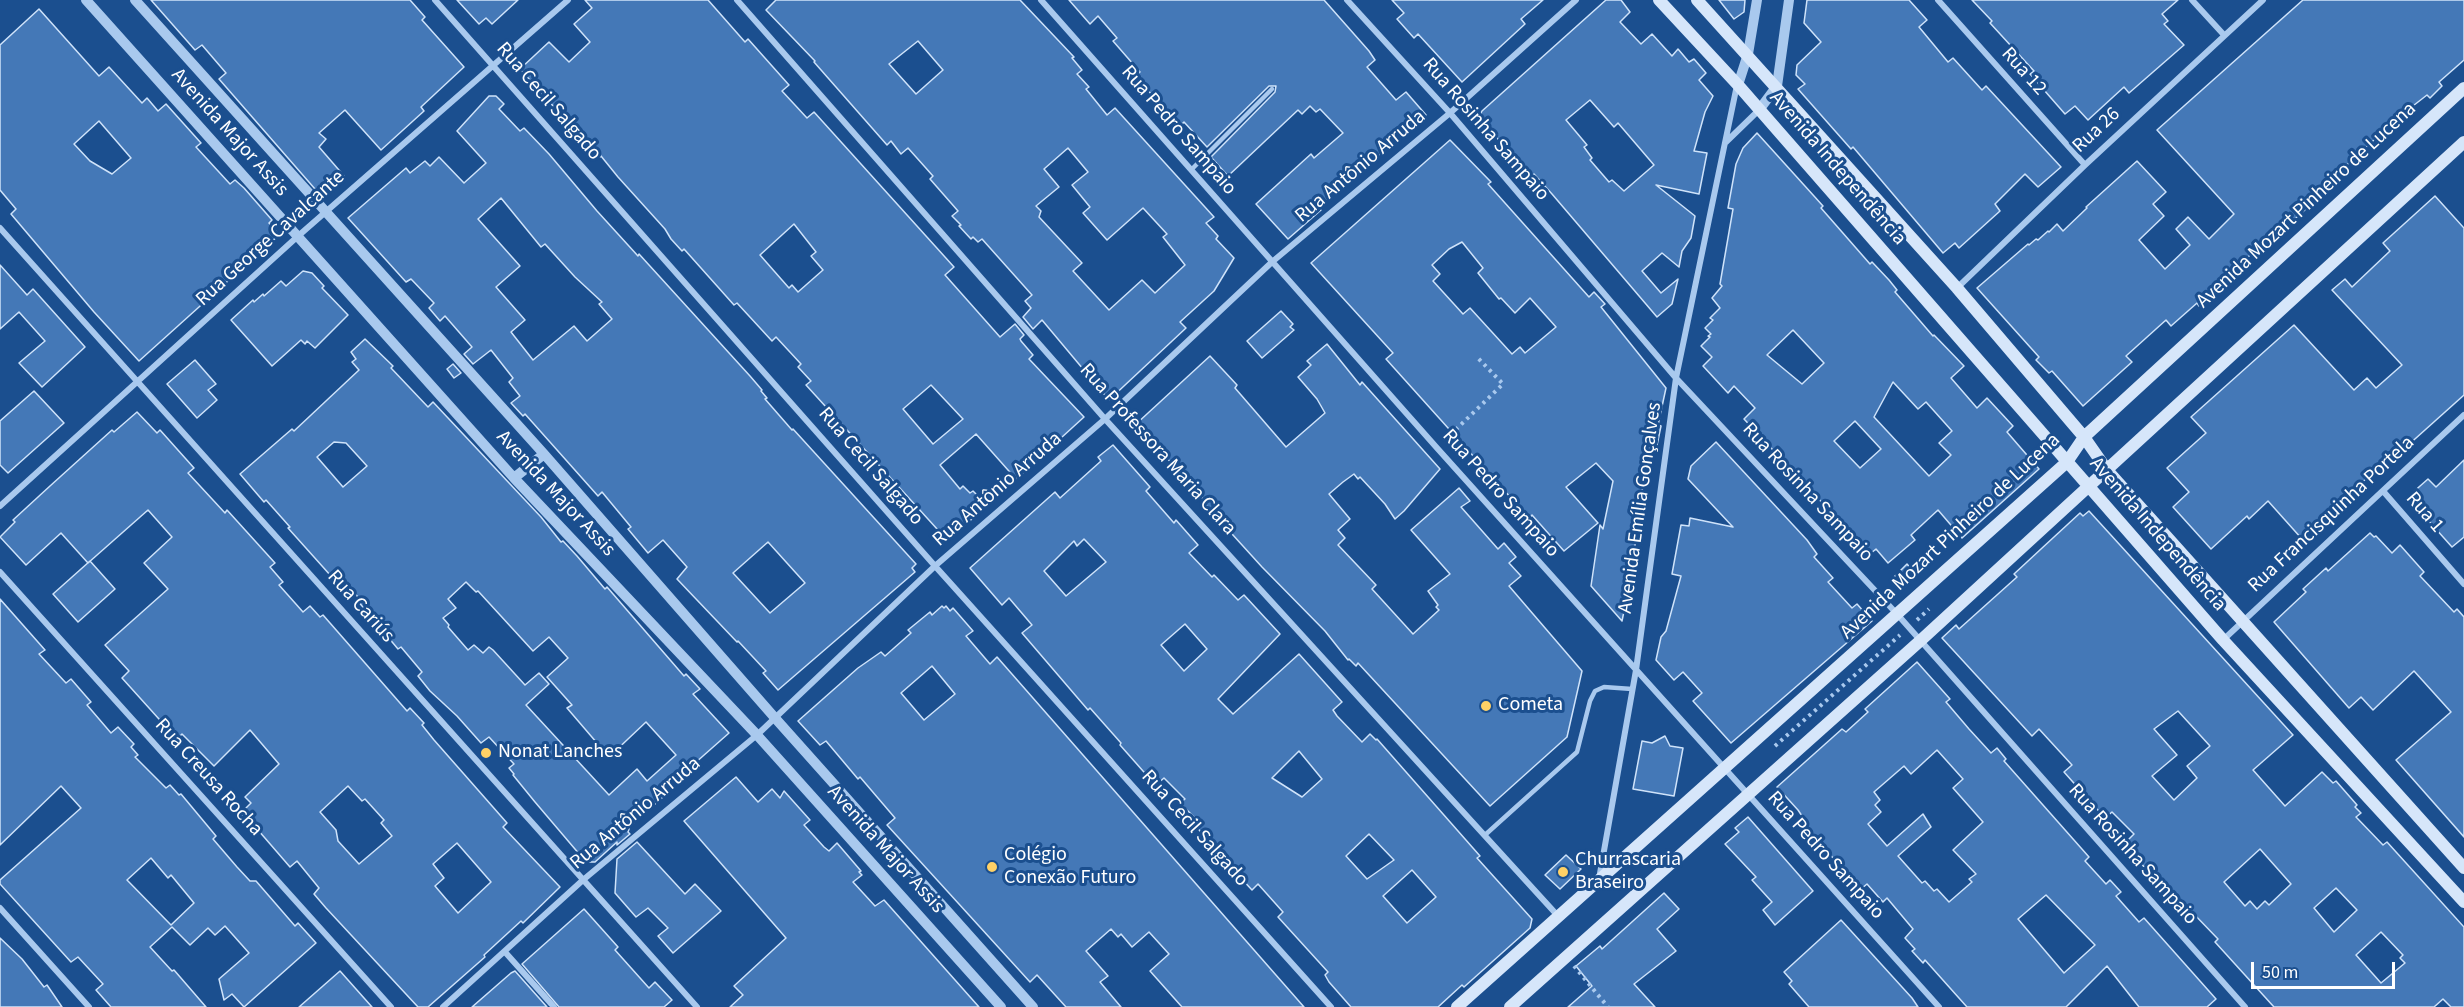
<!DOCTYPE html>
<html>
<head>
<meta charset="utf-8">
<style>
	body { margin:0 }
	#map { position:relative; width:2464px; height:1007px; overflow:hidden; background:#1b4f8f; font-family:"Source Sans 3",sans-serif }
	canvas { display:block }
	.scale { position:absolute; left:2251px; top:962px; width:144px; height:27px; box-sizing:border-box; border:3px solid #fff; border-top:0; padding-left:8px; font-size:18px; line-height:21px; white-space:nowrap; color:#fff; -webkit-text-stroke:4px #1b4f8f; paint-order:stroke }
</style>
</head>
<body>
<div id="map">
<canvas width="2464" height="1007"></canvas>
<div class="scale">50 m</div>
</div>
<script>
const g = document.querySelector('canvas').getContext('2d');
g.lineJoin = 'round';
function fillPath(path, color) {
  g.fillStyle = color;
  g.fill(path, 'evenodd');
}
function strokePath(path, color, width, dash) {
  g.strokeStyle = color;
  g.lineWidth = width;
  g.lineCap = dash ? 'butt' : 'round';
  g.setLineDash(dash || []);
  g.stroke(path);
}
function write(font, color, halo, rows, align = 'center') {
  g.font = font + ' "Source Sans 3",sans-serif';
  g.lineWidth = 6;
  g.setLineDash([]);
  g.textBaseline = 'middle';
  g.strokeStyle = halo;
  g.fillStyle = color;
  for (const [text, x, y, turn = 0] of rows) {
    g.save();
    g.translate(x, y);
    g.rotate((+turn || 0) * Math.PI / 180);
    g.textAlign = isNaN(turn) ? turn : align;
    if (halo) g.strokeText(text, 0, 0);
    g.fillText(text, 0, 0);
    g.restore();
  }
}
const building = new Path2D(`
	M151,0H410L425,17L422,20L464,67L421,107L424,111L381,150L345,110L319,133L326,139L319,147L345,177L322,197L219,79L226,73L202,45L195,50Z
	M457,0H518L492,24L486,18L479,24Z
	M585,0H708L745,42L748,39L789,85L782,91L807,118L814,112L954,267L945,275L1000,337L1015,324L1024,335L1020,339L1021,341L1033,355L1029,359L1084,417L1016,479L976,434L940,465L960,489L963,486L970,493L973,491L987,505L948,541L806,385L811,381L798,367L801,364L776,337L772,341L737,303L734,305L684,249L682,251L671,239L665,229L618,177L601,156L600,157L588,143L585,146L574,134L563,117L520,69L549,42L569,62L590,42L574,24L592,8ZM794,224L816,252L811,256L823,270L798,292L792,285L789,288L760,255ZM931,385L963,419L933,444L903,409Z
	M776,0H1020L1074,57L1072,58L1082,70L1077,74L1089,87L1086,89L1107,115L1115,108L1214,217L1206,223L1218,236L1216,239L1234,258L1214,291L1180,322L1186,328L1109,400L1042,320L1033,329L1023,317L1031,308L1025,301L1032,295L982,239L978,242L973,237L971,239L959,226L961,225L952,216L958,211L930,179L933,176L908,148L901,154L891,141L887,145L814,62L815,61L766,10ZM918,41L943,70L916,94L889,64ZM1068,148L1088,172L1072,185L1090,207L1083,213L1107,240L1143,208L1167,234L1163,237L1185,265L1155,293L1142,280L1109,310L1073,271L1082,263L1039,217L1041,211L1036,206L1059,187L1044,169Z
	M1069,0H1324L1369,51L1375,60L1367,67L1396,100L1406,92L1426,115L1414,125L1410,120L1381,146L1385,150L1368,165L1364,160L1336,182L1325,193L1329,197L1318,206L1321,210L1288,239L1256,204L1311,154L1314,158L1343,133L1320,109L1316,112L1310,106L1302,114L1298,110L1228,176L1211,157L1275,92L1276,86H1269L1207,147L1184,122L1180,126L1135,76L1140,72L1113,41L1117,38L1098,16L1090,24Z
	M1392,0H1543L1521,19L1525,24L1462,82L1418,34L1414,38L1397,19L1404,13Z
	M1606,0H1621L1630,12L1620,22L1641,44L1652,34L1672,56L1678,49L1689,62L1694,59L1706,73L1699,80L1713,96L1705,112L1694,151L1707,153L1699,194L1656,185L1695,216L1691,238L1682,251L1679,267L1662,253L1642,271L1661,293L1678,279L1672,304L1657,317L1552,194L1534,174L1531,176L1481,120L1480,115L1482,111ZM1590,100L1614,127L1618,123L1654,165L1624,191L1612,180L1609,182L1590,160L1592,158L1584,147L1587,145L1566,120Z
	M1719,0H1745L1744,12L1734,19Z
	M1807,0H1909L1927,20L1919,27L1948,62L1953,58L1982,90L1986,86L2061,167L2038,187L2025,174L1995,204L2000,211L1959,248L1955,243L1943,253L1853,147L1851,149L1798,89L1805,84L1796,75L1797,65L1821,42L1804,23Z
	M1972,0H2178L2162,14L2168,21L2164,24L2184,45L2129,93L2124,87L2088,120L2075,106L2065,114L2030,74L2034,71L1990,23L1992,21Z
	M2303,0H2464V60L2439,82L2442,86L2430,98L2427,95L2400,116L2324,186L2327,190L2276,236L2274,233L2222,281L2224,283L2199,306L2197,303L2171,326L2166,320L2126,356L2132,362L2083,406L2052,371L2049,373L2036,360L2039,357L1977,288L2028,244L2029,245L2036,239L2038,240L2048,231L2049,232L2057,224L2063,231L2087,208L2086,207L2137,161L2166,192L2153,204L2164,216L2139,240L2165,269L2190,245L2176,229L2188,217L2209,239L2234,214L2157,130Z
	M39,9L99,76L109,67L142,103L147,98L158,111L166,104L201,143L196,147L230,184L235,180L244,188L272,220L269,223L279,235L139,361L94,312L11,214L16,209L0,190V45ZM99,121L131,158L112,174L90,161L74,144Z
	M489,96H496L504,104L499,109L520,131L524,128L549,154L597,211L638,256L639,254L750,376L762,390L761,391L767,398L765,399L792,430L793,429L916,564L912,568L915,572L778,690L763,673L766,671L738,641L737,642L677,579L687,567L663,540L648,553L628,529L631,527L602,492L598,496L525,414L523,416L511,403L520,396L509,382L513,378L491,350L473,364L464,354L472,347L445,316L440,321L429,308L434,303L411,279L406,282L348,218L406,168L410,173L425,161L430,166L439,157L464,183L486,163L457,131ZM501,198L541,247L545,244L575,277L602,302L599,304L612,319L587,341L574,326L533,360L511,332L525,320L496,287L520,266L478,219ZM768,542L805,583L770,613L733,573Z
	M1757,133L1823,206L1821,208L1870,264L1872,262L1889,280L1897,290L1895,292L1933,336L1934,335L1964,366L1951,378L1977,408L1987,398L2013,426L2007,432L2039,469L1962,538L1938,510L1911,535L1915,540L1888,563L1876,549L1870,554L1744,419L1755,408L1734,386L1728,393L1703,366L1712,357L1701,346L1710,337L1708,336L1711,334L1705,328L1713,320L1710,318L1720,308L1712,298L1722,286L1720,284L1733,209L1728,208L1736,164L1743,148ZM1793,330L1824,363L1802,384L1767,355ZM1893,382L1918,409L1926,402L1952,431L1939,443L1951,455L1929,476L1874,417ZM1855,421L1881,449L1860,468L1834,441Z
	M1450,140L1491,182L1488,184L1589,297L1594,292L1605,304L1601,307L1666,388L1658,425L1661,426L1657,445L1651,443L1647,462L1634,538L1636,539L1633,558H1635L1622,621L1591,586L1600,525L1603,529L1613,481L1596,463L1566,487L1598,523L1564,551L1532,515L1529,518L1386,359L1393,353L1311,263ZM1462,242L1483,268L1478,273L1499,299L1501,298L1515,313L1530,298L1556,327L1525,353L1520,347L1512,354L1470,308L1463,314L1433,281L1440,274L1432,265L1449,249Z
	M2435,196L2464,228V395L2406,447L2403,444L2302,539L2268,501L2249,519L2247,516L2211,549L2173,507L2189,492L2167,468L2206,433L2191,417L2294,325L2354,390L2367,378L2376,388L2402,365L2332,290L2345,279L2352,287L2390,251L2383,243Z
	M0,265L27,295L33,289L85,347L42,387L19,363L45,341L19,312L0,329Z
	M303,271L312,273L324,286L322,288L348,315L315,348L307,341L305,344L301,340L272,366L231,320L253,300L254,302L263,294L264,296L281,281L286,286Z
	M1281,311L1293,324L1290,327L1294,330L1262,358L1247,341Z
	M365,339L393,366L391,368L428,407L433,402L541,517L561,542L563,541L577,556L605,589L607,587L684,676L686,674L700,689L693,694L729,733L660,794L663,797L630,826L628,832L630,834L617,845V842L595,862H586L535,802L513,775L514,774L509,768L514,764L489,737L481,743L457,716L430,691L418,676L422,672L401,647L398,649L357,600L359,598L337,575L331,576L288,528L290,527L266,500L264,502L240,474L292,429L294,431L359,370L352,362L356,359L351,352ZM334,442L346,443L367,466L343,487L317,457ZM466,582L476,592L478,591L533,651L549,637L568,658L547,677L572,705L567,708L609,757L646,722L676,755L647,781L637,769L609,795L526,705L549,684L539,673L525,685L493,650L489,647L483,653L474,645L468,650L448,627L449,625L443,618L456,608L448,599Z
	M1327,344L1360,385L1362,382L1440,469L1404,511L1395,519L1385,504L1360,477L1358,479L1354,474L1343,482L1329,494L1350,519L1338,530L1345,538L1338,545L1376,585L1372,589L1413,634L1439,610L1436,607L1438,605L1428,591L1450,574L1411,530L1459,488L1470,501L1461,507L1498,549L1504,543L1516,557L1509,563L1521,576L1509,586L1582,671L1567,737L1490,806L1358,663L1356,666L1349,659L1348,660L1325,631L1262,567L1203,502L1204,500L1182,474L1135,425L1210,356L1237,385L1235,388L1286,447L1325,413L1317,399L1298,377L1311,365L1307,361Z
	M195,360L216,384L208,390L217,400L197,418L167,384Z
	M453,364L461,373L454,378L447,369Z
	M34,391L64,423L8,473L0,465V421Z
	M137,412L157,433L160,430L194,468L188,473L225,513L227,510L275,563L270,567L283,582L279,585L303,612L310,606L320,617L323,615L407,711L410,708L424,723L422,725L434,740L507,823L503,827L560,887L523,923L521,921L484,955L485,957L428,1007H418L326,908L314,894L319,888L297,861L290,867L258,830L256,832L240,814L251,803L245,797L279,764L250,730L214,766L182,734L177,739L122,678L129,671L105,645L168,589L144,563L172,537L148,510L88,563L61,533L26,565L0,537L15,522L13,520L50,486L112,430L114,432ZM348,786L362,801L365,799L384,820L381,823L392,836L359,864L338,841L336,830L320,812ZM457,843L491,882L458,913L435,886L444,878L433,864Z
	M1716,442L1807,540L1817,554L1814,557L1833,578L1828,582L1852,608L1857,604L1872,621L1731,743L1693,701L1702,693L1683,672L1674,680L1656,660L1661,637L1666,631L1681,576L1672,574L1681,525L1689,526L1690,518L1733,527L1688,479L1691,466Z
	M1113,445L1150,487L1146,491L1174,523L1176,520L1198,545L1189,553L1212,577L1214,575L1238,600L1244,595L1280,634L1218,699L1233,714L1299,654L1342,702L1333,710L1337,716L1362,742L1370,734L1376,740L1377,739L1480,856L1477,858L1532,919L1530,928L1464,987L1462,985L1438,1007H1351L1329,982L1325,975L1328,972L1278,917L1283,912L1258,884L1252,890L1216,851L1196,826L1199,822L1180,803L1185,799L1164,778L1156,785L1143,771L1120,745L1121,743L1090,708L1088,710L1022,633L1032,625L1009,598L1002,605L970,568L1055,492L1060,498L1101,461L1098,457ZM1084,539L1106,562L1066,596L1044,571L1074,541L1077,546ZM1185,624L1207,649L1184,671L1161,645ZM1299,751L1322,779L1302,797L1272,778ZM1369,834L1394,860L1367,879L1346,856ZM1412,870L1436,897L1407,923L1383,896Z
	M2464,460V537L2452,547L2410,500L2411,494L2428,479L2436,487Z
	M2089,511L2293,735L2253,770L2285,806L2322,772L2333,783L2336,781L2357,805L2355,807L2361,813L2356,817L2383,845L2387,842L2464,927V1007H2451L2443,999L2434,1007H2274L2215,942L2218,939L2191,911L2189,913L2178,900L2175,902L2124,844L2134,834L2112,812L2105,818L2064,772L2072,765L2039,729L2032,736L1942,638L1956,625L1959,629L2017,577L2014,574L2041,549L2080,513L2083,516ZM2178,711L2210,746L2187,766L2197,778L2174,800L2152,776L2177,755L2154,729ZM2260,849L2291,884L2269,905L2265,901L2257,909L2250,901L2245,906L2224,882ZM2336,888L2357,910L2334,932L2314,908ZM2381,932L2403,955L2400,958L2405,963L2381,983L2356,955Z
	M2370,533L2374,537L2376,536L2392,553L2400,545L2424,572L2420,576L2454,612L2457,609L2464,617V837L2396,760L2451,712L2414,671L2373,710L2361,697L2349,708L2274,622L2306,592L2303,589L2326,568L2328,571Z
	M90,561L115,589L78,622L53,594Z
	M1907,564L1917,576L1901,590L1892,579Z
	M0,599L45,650L39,654L66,683L71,679L91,702L87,705L111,733L118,727L134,744L131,747L138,755L135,757L166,788L170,785L179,795L181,794L216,836L213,839L237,867L250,881H256L295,926L298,923L316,943L244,1007L232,994L224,1000L219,979L249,953L225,926L215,935L208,928L190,945L172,927L150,947L172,971L174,970L206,1007H111L96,990L103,984L78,957L71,962L0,884V880L81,808L61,786L0,845ZM151,858L168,878L171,875L194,903L171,925L127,880Z
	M942,606L944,608L946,606L950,611L953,608L973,631L966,636L990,664L997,657L1304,1007H1182L1150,971L1169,954L1149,932L1132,947L1121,934L1118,937L1111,929L1086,951L1108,976L1100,982L1121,1007H1066L1037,975L1030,982L887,825L895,818L860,777L858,779L826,741L820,745L798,721L858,668L881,652L885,656L911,633L908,630L930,612L932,615ZM932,666L955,694L924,720L901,693Z
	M1917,662L1950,699L1946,702L1969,729L1991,753L1997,748L2006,759L2004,761L2089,857L2085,861L2106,884L2110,880L2121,892L2116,896L2139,922L2144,918L2216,999L2207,1007H2139L2107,966L2066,1007H1967L1925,960L1923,963L1912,951L1915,949L1905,938L1913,929L1887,898L1883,902L1867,884L1861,889L1798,819L1802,816L1798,810L1777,787L1842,729L1846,732L1868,712L1865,709ZM1937,750L1963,779L1953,788L1983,822L1953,850L1976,874L1969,879L1972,882L1949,902L1937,889L1934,891L1925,881L1922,883L1898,856L1931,827L1923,814L1887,846L1868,824L1881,812L1875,805L1880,800L1874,792L1904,766L1911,774ZM2046,895L2095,945L2064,973L2018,919Z
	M1665,736L1670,746L1683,748L1674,796L1633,789L1642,741L1652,743Z
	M736,777L758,802L772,789L780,798L784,791L810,820L804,825L824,847L829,851L837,843L861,871L859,872L862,875L853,882L875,906L884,900L979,1007H730L743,995L734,986L786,938L684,821Z
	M1748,817L1813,891L1775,925L1763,910L1772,902L1752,880L1756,877L1725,844L1739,832L1735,828Z
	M637,842L685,894L695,884L721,911L673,953L658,936L668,928L648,908L636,917L615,893L617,859Z
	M1566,855L1581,869L1560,889L1545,875Z
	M1664,893L1679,909L1657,929L1676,951L1634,984L1655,1007H1568L1592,986L1576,966L1600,946L1602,949Z
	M584,909L618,947L615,950L649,988L655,982L672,1000L664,1007H559L522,964Z
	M1841,920L1912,998L1918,1007H1809L1789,984L1792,981L1784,972Z
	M0,938L22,959L44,987L47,985L62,1007H0Z
	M340,971L372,1007H299Z
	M515,971L547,1007H472L511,973Z`);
fillPath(building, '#4478b7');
strokePath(building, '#cfe3fa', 1.5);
strokePath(new Path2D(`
	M1445,440L1503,384L1476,356
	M1917,620L1929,609
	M1775,746L1900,635
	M1574,966L1608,1007`), '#a9c9ee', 4, [3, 4.5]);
strokePath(new Path2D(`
	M1191,170L1272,89
	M1485,835L1577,752L1590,701L1595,691L1604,687L1632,689`), '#a9c9ee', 4.5);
strokePath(new Path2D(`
	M435,0L935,566L1331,1007
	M737,0L1105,419L1558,916
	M1041,0L1437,448L1939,1007
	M1347,0L1450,113L1676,378L1897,614L2245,1007
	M1938,0L2085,165
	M2192,0L2224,35
	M1725,143L1759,110
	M0,228L697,1007
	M1957,288L2085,165L2263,0
	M2383,491L2464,584
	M0,506L297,237L568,0
	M0,572L391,1007
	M2223,640L2464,415
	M1599,879L1636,670L1676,378L1737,85
	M0,908L89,1007
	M505,952L554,1007
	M443,1007L583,880L757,735L935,566L1105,419L1272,262L1450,113L1576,0`), '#a9c9ee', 6);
strokePath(new Path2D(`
	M86,0L514,478L757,735L1001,1007
	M135,0L544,454L775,718L1033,1007
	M1738,85L1748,54L1757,0
	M1759,110L1777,86L1789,0
	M514,478L544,454`), '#a9c9ee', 10);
strokePath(new Path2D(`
	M1659,0L1738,85L2223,640L2464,902
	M1697,0L1957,288L2084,437L2107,470L2464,868
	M1457,1007L2067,462L2084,437L2464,88
	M1510,1007L1920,641L2464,142`), '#d6e6fa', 12);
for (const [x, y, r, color] of [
	[1486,706,6,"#ffd166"],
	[486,753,6,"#ffd166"],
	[992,867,6,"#ffd166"],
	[1563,872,6,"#ffd166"]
]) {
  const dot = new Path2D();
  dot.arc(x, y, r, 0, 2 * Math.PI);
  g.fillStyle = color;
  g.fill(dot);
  strokePath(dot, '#1b4f8f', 2);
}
write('20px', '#fff', '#1b4f8f', [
	["Rua 12",2023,72,48],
	["Rua Cecil Salgado",548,102,49],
	["Rua Rosinha Sampaio",1485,130,49],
	["Rua Pedro Sampaio",1178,131,49],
	["Rua 26",2097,131,-43],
	["Avenida Major Assis",229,133,48],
	["Rua Antônio Arruda",1361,167,-40],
	["Avenida Independência",1837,169,49],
	["Avenida Mozart Pinheiro de Lucena",2307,206,-43],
	["Rua George Cavalcante",271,239,-42],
	["Rua Professora Maria Clara",1157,450,48],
	["Rua Cecil Salgado",870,467,49],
	["Rua Antônio Arruda",998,490,-41],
	["Rua Rosinha Sampaio",1807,493,47],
	["Avenida Major Assis",555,494,47],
	["Rua Pedro Sampaio",1500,494,48],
	["Avenida Emília Gonçalves",1641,508,-82],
	["Rua 1",2424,513,49],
	["Rua Francisquinha Portela",2332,515,-43],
	["Avenida Independência",2157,535,49],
	["Avenida Mozart Pinheiro de Lucena",1951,537,-43],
	["Rua Cariús",360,607,48],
	["Rua Creusa Rocha",208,778,48],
	["Rua Antônio Arruda",636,814,-40],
	["Rua Cecil Salgado",1194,829,48],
	["Avenida Major Assis",885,850,48],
	["Rua Rosinha Sampaio",2132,855,48],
	["Rua Pedro Sampaio",1825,856,48]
]);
write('20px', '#fff', '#1b4f8f', [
	["Cometa",1498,706],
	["Nonat Lanches",498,753],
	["Colégio",1004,856],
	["Conexão Futuro",1004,879],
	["Churrascaria",1575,861],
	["Braseiro",1575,884]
], 'left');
</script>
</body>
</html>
